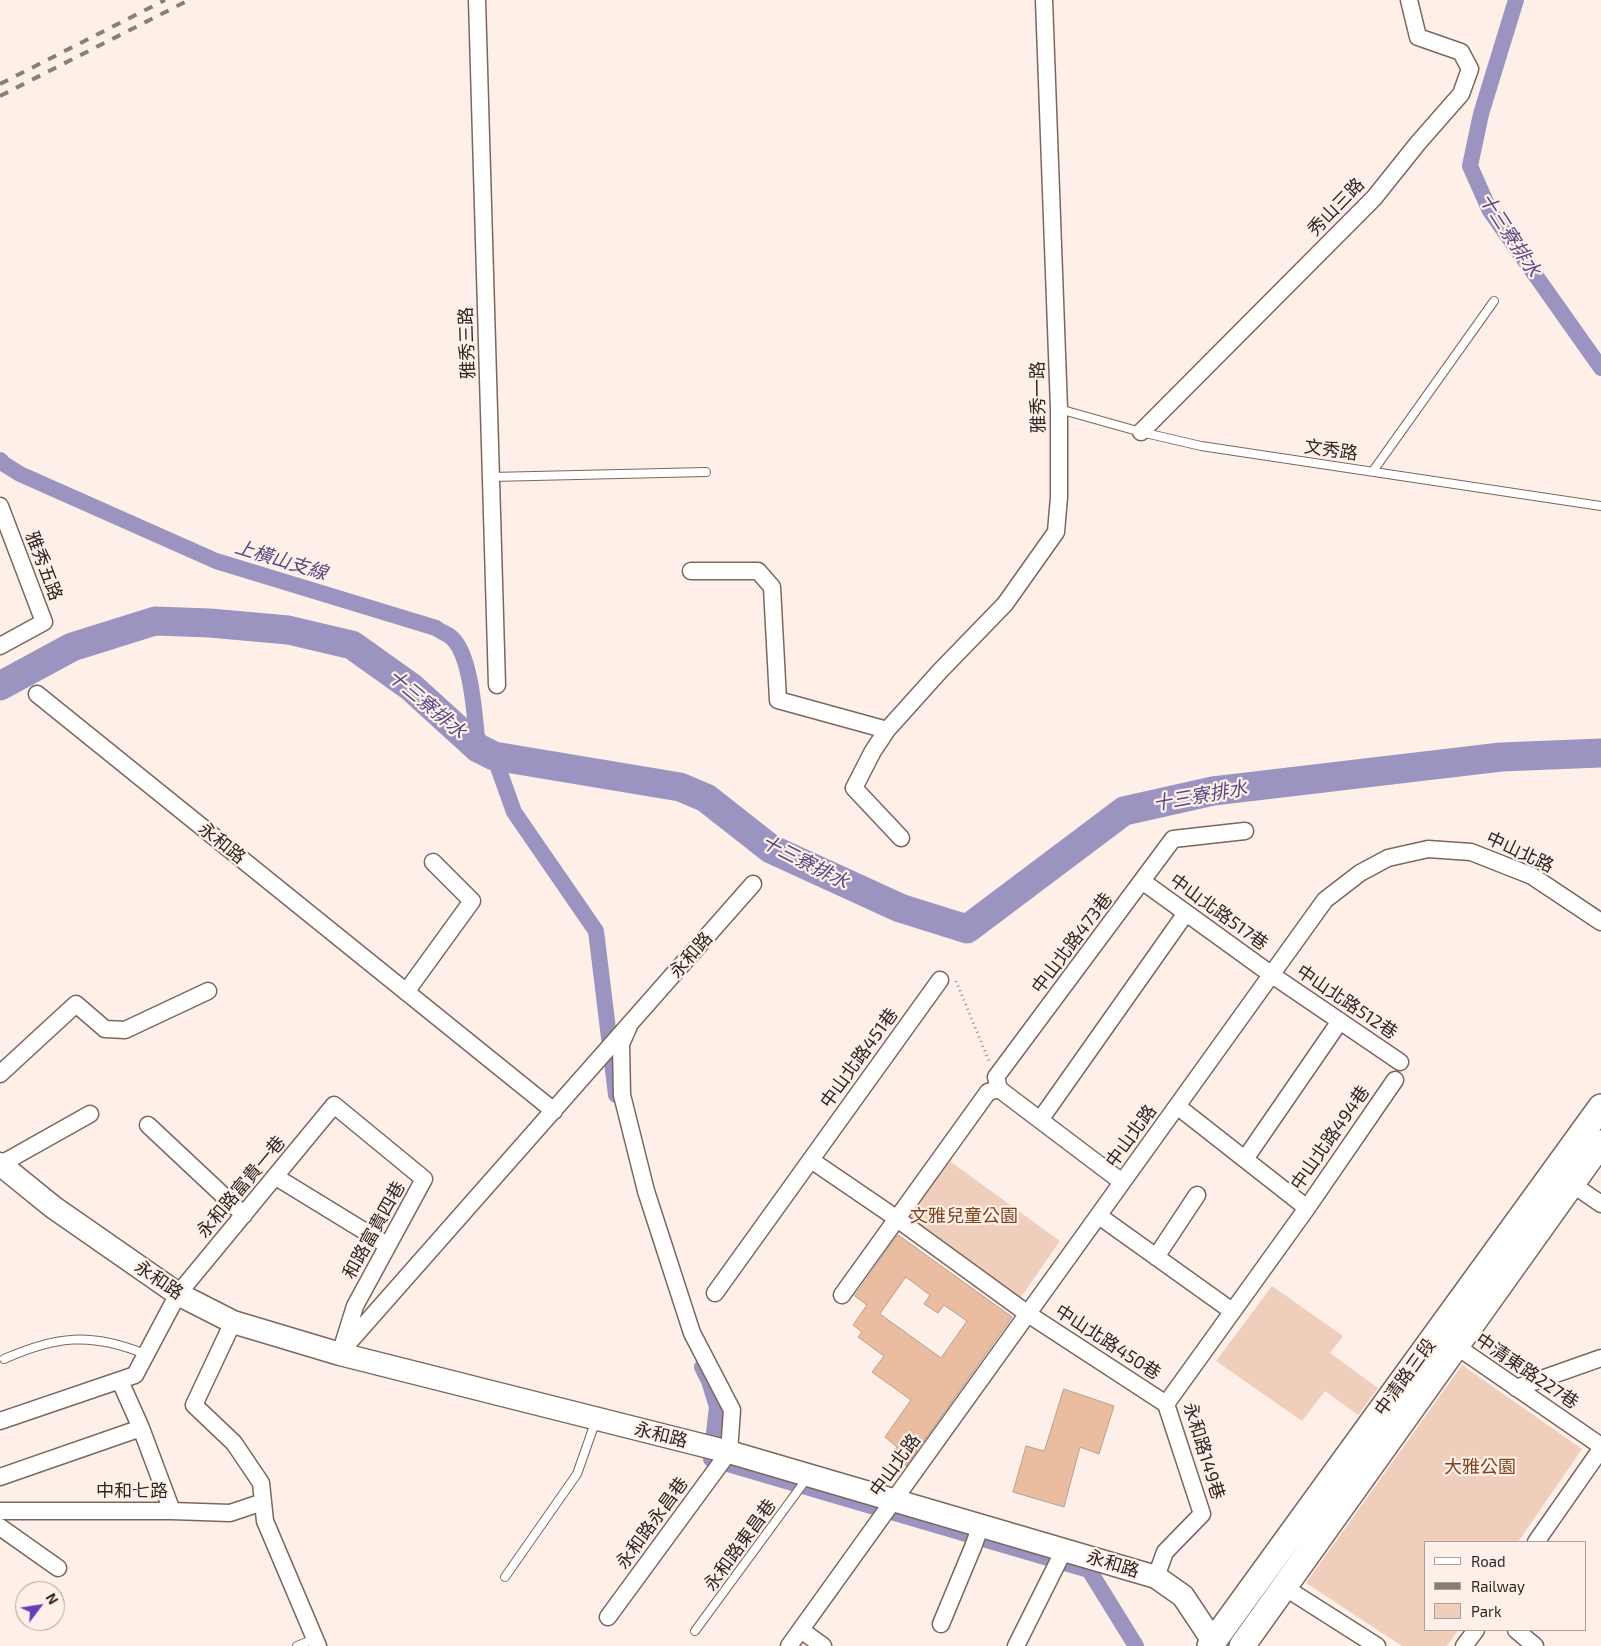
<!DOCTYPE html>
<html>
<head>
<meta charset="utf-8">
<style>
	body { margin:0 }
	#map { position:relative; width:1601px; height:1646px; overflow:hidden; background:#fef0e8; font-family:"Exo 2",sans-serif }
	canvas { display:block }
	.legend { position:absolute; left:1424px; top:1541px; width:162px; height:90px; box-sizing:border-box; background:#fef0e8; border:1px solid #ab9f98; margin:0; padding:6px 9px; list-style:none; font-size:15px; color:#2f2621 }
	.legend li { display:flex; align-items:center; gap:10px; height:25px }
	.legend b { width:25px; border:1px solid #ab9f98 }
	.north { position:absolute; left:15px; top:1581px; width:50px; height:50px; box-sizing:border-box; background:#fef0e8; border:1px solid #ab9f98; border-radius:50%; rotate:59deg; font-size:14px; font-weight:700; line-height:20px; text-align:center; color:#2f2621 }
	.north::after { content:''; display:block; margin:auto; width:18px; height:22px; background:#6440b8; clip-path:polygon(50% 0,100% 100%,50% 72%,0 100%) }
</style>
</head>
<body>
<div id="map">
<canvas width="1601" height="1646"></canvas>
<ul class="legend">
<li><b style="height:6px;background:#fff"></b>Road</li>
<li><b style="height:6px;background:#897e77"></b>Railway</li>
<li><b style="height:14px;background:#efcebb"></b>Park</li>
</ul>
<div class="north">N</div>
</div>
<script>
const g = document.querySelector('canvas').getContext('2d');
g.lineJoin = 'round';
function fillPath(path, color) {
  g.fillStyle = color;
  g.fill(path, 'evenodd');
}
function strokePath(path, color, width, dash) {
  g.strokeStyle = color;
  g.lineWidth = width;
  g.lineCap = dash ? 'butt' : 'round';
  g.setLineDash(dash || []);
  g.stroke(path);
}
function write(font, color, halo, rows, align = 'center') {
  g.font = font + ' "Exo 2","Noto Sans TC",sans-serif';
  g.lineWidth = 4.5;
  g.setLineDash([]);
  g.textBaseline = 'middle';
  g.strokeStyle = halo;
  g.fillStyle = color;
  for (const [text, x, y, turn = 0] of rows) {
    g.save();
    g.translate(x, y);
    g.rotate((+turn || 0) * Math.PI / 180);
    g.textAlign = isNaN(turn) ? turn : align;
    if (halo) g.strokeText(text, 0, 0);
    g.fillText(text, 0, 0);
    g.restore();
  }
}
fillPath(new Path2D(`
	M947,1159L1060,1241L1019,1300L904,1217Z
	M1272,1286L1343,1336L1330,1353L1378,1388L1358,1415L1325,1391L1302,1421L1216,1361Z
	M1462,1365L1582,1449L1518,1542H1425V1630H1458L1447,1646H1402L1306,1583Z`), '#efcebb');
strokePath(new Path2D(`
	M1516,0L1481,114L1470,166L1490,211L1601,368
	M0,460L4,464L20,474L216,561L436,628C441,632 448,634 452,638C472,656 475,721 478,748
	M494,756L514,812L596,931L616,1095
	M702,1367L709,1381L717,1407L711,1459L1089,1570L1136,1646`), '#9b94c1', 16);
strokePath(new Path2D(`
	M0,686L72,647L155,621L210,623L288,630L352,645L411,687L478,748L494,756L680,787L706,798L771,849L900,908L967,929L1124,811L1213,791L1501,757L1601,753`), '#9b94c1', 29);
const building = new Path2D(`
	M898,1235L1012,1317L906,1466L891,1456L897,1447L885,1437L911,1400L872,1372L884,1356L858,1337L862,1332L853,1325L867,1305L855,1296ZM906,1277L930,1295L924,1304L938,1313L944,1305L967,1321L941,1358L880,1314Z
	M1064,1389L1114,1406L1099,1454L1080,1447L1064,1507L1013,1492L1026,1446L1044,1451Z`);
fillPath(building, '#eabca0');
strokePath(building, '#b59f93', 1);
const service = new Path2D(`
	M1059,409L1141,432L1201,446L1601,506
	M1373,471L1494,301
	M491,477L706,472
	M4,1359C56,1336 91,1332 145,1354
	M505,1577L577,1474L596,1420
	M695,1631L808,1477
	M297,1646L314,1639`);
const minor = new Path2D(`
	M477,0L497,685
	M1141,432L1374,198L1418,143L1461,94L1470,69L1461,52L1418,37L1409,0
	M0,506L44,622L0,646
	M691,571H758L772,587L778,700L887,730
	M37,694L554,1111
	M901,838L854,788L873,751L887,730L940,671L1005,604L1056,532L1059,497V409L1044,0
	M1142,881L1272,975L1400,1062
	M406,992L472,901L433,862
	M0,1074L76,1004L105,1029L125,1030L208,991
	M1177,1106L1307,1208
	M1040,1120L1186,913
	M148,1125L244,1215
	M1245,1159L1340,1021
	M811,1160L896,1218L1028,1314L1166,1404
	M1,1164L90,1114
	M276,1177L387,1245
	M1122,1182L999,1089L996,1077L1173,839L1245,831
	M1572,1184L1601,1204
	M1099,1216L1232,1311
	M1156,1257L1197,1195
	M715,1293L940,980
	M842,1295L988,1092L999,1089
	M233,1322L194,1405L234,1443L261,1483L265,1521L318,1646
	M1456,1346L1601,1446
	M344,1348L753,884
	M120,1381L141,1428L172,1511
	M1516,1388L1601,1358
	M1166,1404L1307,1208L1395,1080
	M0,1421L135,1375L178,1294L334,1105L424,1179L355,1306L340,1354
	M0,1477L141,1428
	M0,1511H172L230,1513L263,1502
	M0,1527L58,1568
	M1536,1542L1601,1449
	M1156,1577L1165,1552L1202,1514L1166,1404
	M1284,1587L1377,1646
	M608,1617L729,1452L732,1410L692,1333L646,1191L622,1095L621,1044L629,1026
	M941,1624L973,1547L981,1525
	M801,1630L823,1646
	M1516,1630L1535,1646
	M789,1646L1325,900L1360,873L1388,858L1428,849L1471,852L1532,876L1601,922
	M1016,1646L1064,1550
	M1464,1646L1476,1630`);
const secondary = new Path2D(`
	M0,1164L53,1207L178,1294L233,1322L340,1354L729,1452L1156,1577L1183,1596L1213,1641L1214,1646`);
const primary = new Path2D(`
	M1210,1646L1601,1107
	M1242,1646L1601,1143`);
strokePath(service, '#7c675c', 10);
strokePath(minor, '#7c675c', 19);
strokePath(secondary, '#7c675c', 25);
strokePath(primary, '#7c675c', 28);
strokePath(new Path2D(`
	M956,981L989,1061`), '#8f837d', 3, [1, 4]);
strokePath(service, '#fff', 8);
strokePath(minor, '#fff', 16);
strokePath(secondary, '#fff', 22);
strokePath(primary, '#fff', 25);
strokePath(new Path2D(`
	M0,84L165,0
	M0,96L189,0`), '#897e77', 4, [9, 9]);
write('18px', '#2f2621', '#fef0e8', [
	["秀山三路",1336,207,-46],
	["雅秀三路",467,343,-92],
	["雅秀一路",1038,397,-91],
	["文秀路",1331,450,8],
	["雅秀五路",44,566,69],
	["永和路",222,843,39],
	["中山北路",1520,852,25],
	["中山北路517巷",1219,912,36],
	["中山北路473巷",1072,943,-53],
	["永和路",691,955,-49],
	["中山北路512巷",1347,1002,34],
	["中山北路451巷",859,1058,-54],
	["中山北路",1131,1136,-54],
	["中山北路494巷",1330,1138,-55],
	["永和路富貴一巷",241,1187,-50],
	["和路富貴四巷",374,1230,-61],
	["永和路",159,1280,34],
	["中山北路450巷",1108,1342,33],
	["中清東路227巷",1527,1371,34],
	["中清路三段",1405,1377,-54],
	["永和路",661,1435,14],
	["永和路149巷",1204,1451,73],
	["中山北路",895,1465,-54],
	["中和七路",132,1491],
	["永和路永昌巷",652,1523,-54],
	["永和路東昌巷",740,1545,-54],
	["永和路",1113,1564,17]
]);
write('18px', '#7e441b', '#fef0e8', [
	["文雅兒童公園",964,1216],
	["大雅公園",1480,1467]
]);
write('italic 19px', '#554883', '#fef0e8', [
	["十三寮排水",1510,235,57],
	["上橫山支線",281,560,17],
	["十三寮排水",427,704,40],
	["十三寮排水",1200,796,-10],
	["十三寮排水",805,862,27]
]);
</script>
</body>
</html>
